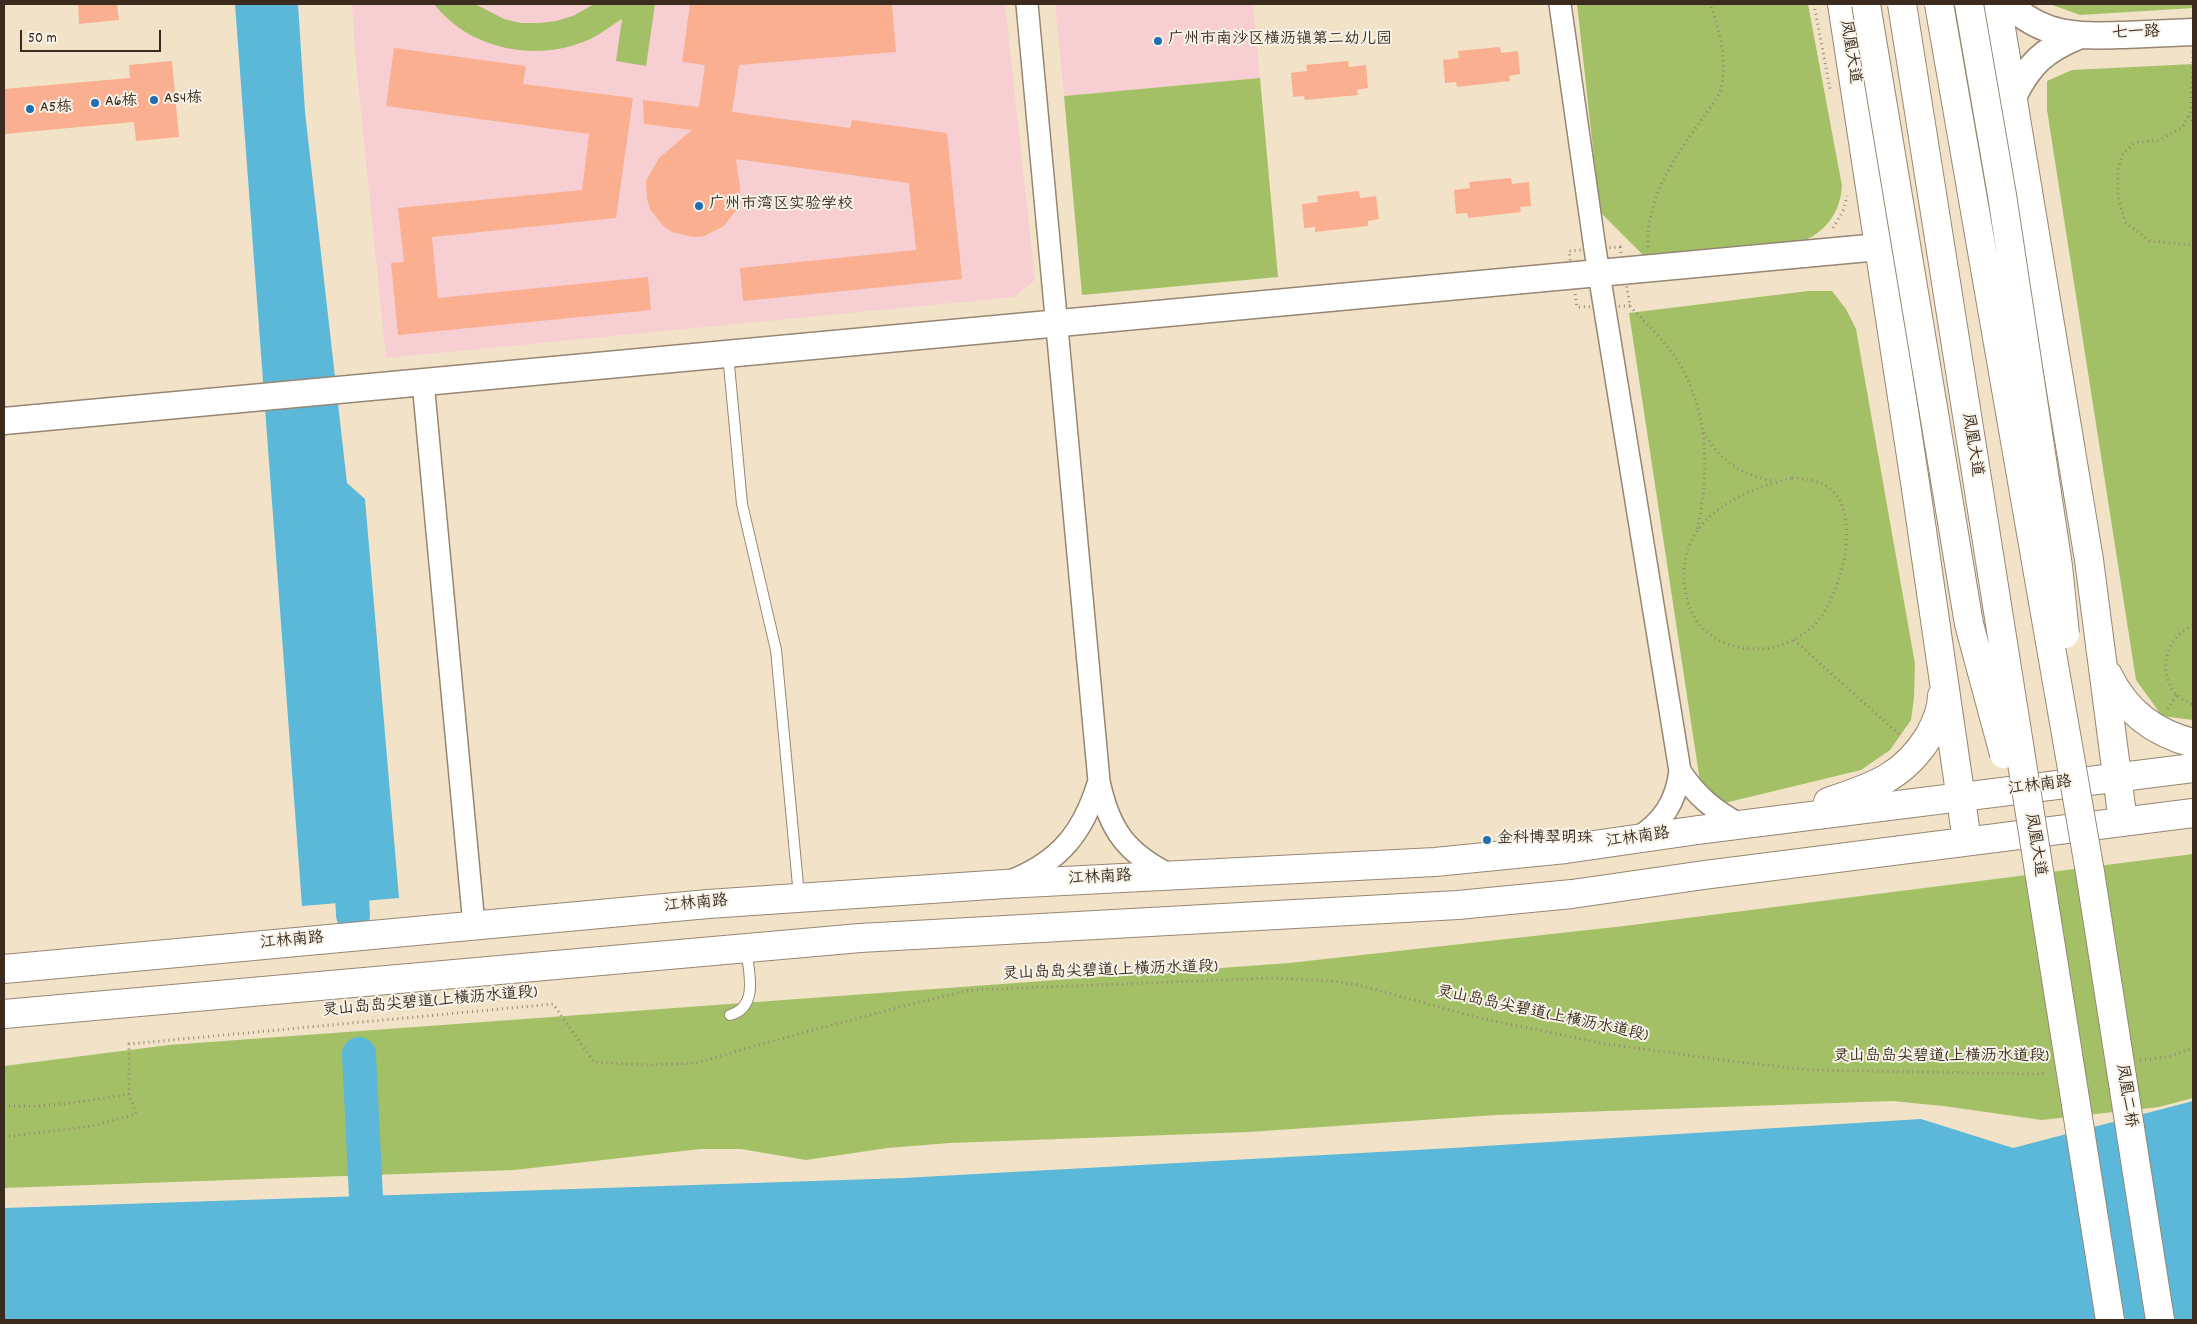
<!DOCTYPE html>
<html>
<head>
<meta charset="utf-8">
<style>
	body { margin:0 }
	#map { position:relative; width:2197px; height:1324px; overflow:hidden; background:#f2e3c8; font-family:Dekko,sans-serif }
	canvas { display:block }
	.frame { position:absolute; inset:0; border:5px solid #3b2a1e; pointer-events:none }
	.scale { position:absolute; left:20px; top:30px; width:141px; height:22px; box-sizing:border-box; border:2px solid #3b2a1e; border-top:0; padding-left:6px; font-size:15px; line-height:18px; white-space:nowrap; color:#3b2a1e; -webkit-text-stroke:4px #f7f3e8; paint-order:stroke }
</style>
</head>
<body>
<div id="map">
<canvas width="2197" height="1324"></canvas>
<div class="frame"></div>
<div class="scale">50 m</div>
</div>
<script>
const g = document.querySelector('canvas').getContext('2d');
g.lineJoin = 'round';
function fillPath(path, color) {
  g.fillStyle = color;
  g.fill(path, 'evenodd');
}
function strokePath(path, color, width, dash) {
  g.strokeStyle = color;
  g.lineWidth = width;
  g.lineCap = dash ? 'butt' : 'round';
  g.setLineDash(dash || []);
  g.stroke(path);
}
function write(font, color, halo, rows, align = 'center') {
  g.font = font + ' Dekko,"LXGW WenKai TC",sans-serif';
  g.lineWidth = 4;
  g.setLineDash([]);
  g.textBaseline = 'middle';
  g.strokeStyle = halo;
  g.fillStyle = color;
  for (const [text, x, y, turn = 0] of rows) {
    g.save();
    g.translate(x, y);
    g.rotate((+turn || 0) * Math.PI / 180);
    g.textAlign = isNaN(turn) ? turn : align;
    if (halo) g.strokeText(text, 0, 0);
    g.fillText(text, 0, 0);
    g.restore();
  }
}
fillPath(new Path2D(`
	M352,4H1005L1035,280L1015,297L386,358L355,54Z
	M1055,4H1253L1260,78L1064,96Z`), '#f7cfd2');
fillPath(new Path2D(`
	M434,4H475L504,19L521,23H539L556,21L573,16L594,4H655L646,66L616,61L622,19C609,27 597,37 583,42C532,62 468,48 434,4Z
	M1577,4H1808L1842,186C1840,213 1826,232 1801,242L1643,255L1600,212Z
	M2050,4H2193V8L2080,15Z
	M2193,64V720L2162,716L2136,680L2047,110V81L2072,70Z
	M1260,78L1278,277L1082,295L1064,96Z
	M1808,291H1832L1846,309L1856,329L1915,664L1914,698L1911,720L1890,750L1861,770L1704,808L1629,313Z
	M2193,854V1098L2159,1107L2042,1120L1943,1106L1892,1101L1496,1115L1249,1132L950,1143L888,1148L806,1160L741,1149H701L514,1170L4,1188V1066L169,1045L1289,963L1624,926Z`), '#a3c067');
fillPath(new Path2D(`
	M235,4H298L305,112L347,483L365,499L399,898L302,906Z
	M2193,1101V1320H4V1208L903,1178L1452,1148L1921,1119L2013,1148Z`), '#5bb8d9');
strokePath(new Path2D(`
	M350,857L353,915
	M359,1054L372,1320`), '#5bb8d9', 34);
fillPath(new Path2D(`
	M78,4H117L119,20L79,24Z
	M690,4H892L896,52L739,65L732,112L850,128L852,120L947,133L962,279L743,301L740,268L916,250L909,183L736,159L740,188V198L737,209L724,226L704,236L693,237L672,232L663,226L650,209L647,199L646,181L659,158L692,130L644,124L643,100L699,107L705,65L682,62Z
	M1500,47L1501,53L1518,51L1520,74L1509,76L1510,81L1457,87L1456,82L1445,83L1443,60L1459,58L1458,51Z
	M394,48L526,66L523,84L633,98L616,218L432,237L438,298L648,277L651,310L398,335L391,263L404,262L398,208L582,190L589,134L386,106Z
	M172,61L179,137L136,141L134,122L4,134V89L130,78L129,65Z
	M1348,61L1349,67L1366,65L1368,88L1357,90L1358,95L1305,100L1304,96L1293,97L1291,73L1307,71L1306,65Z
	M1511,178L1512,184L1529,182L1531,206L1520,207L1521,212L1468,218L1467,213L1456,214L1454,190L1470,188L1469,182Z
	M1359,191L1360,198L1376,196L1379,219L1368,221V226L1315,232V227L1304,228L1302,204L1318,202L1317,196Z`), '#faaf90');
const service = new Path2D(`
	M728,354L742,504L776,650L799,896
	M730,1015C759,1007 749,972 746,949`);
const minor = new Path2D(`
	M1027,4L1099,781C1109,830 1127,854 1171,875
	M1560,4L1595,249L1680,771C1676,802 1663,822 1636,839
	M423,382L474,925
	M1680,771C1696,796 1715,811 1741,825
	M1013,880C1060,861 1083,832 1098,784`);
const tertiary = new Path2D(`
	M2009,4C2044,38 2079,36 2124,35C2147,34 2170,33 2193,32
	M2013,97C2029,64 2044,50 2078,36
	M4,421L1879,247`);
const secondary = new Path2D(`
	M1842,4L1916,489L1967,841
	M1997,4L2089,560L2123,822
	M2108,675C2126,712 2154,733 2193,743
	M1828,802C1872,787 1903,778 1929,736C1935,725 1942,709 1942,696
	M4,969L708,904L1005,884L1435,862L1566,849L1698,830L2193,768
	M4,1014L860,938L1458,905L1572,894L1704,875L2193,813`);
strokePath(service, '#968673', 12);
strokePath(minor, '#968673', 24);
strokePath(tertiary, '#968673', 29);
strokePath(secondary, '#968673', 30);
strokePath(new Path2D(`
	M1814,4L1830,89
	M2193,52L2191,111L2183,127L2159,140L2135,143L2123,153L2118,170V197L2125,222L2150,241L2193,245
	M2188,116L2193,122
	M1833,228L1844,209L1847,196
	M1620,247L1630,306L1577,307L1569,251Z
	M1648,247C1646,200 1673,159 1700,122C1706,113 1714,104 1719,94C1729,69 1720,28 1710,4
	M1630,306C1645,323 1664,340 1676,358C1709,409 1710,473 1697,530
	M1704,432C1719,461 1743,476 1775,481
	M1792,478C1805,479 1816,479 1828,487C1865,513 1840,603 1811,628C1787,649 1753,655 1723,642C1702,633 1690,616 1686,594C1672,523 1734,492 1792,478Z
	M2193,626C2158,639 2155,693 2193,704
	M1794,640L1902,737
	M2168,709L2177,694
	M2140,1060L2167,1057L2193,1048
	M4,1106C46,1108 87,1101 129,1094
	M4,1137L92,1126L136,1114L129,1094V1044L553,1004L594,1062L645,1065L697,1063L758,1045L907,1005L970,990L1272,978L1333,981L1359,985L1479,1018L1606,1044L1738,1062L1811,1070L2035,1074L2047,1072`), '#968673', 3, [1, 4]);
strokePath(service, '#fff', 10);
strokePath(minor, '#fff', 21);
strokePath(tertiary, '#fff', 26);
strokePath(secondary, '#fff', 28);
const primaryBridge = new Path2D(`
	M1866,4L1969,624L2004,754
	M1902,4L2110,1320
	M1939,4L2090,872L2160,1320
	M1969,4L2002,195L2058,566L2065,634`);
strokePath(primaryBridge, '#968673', 30, []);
strokePath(primaryBridge, '#fff', 28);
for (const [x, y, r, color] of [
	[1158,41,5,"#1f6fb2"],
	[154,100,5,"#1f6fb2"],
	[95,103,5,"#1f6fb2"],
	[30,109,5,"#1f6fb2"],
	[699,206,5,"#1f6fb2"],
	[1487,840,5,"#1f6fb2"]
]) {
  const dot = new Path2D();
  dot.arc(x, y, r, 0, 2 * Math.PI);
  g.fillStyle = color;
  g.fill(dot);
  strokePath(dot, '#f7f3e8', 2);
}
write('16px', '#3b2a1e', '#f7f3e8', [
	["七一路",2136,34,-2],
	["凤凰大道",1849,52,81],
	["凤凰大道",1971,445,81],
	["江林南路",2040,787,-7],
	["江林南路",1638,839,-8],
	["凤凰大道",2034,845,81],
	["江林南路",1100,879,-3],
	["江林南路",696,905,-5],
	["江林南路",292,942,-5],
	["灵山岛岛尖碧道(上横沥水道段)",1110,972,-2],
	["灵山岛岛尖碧道(上横沥水道段)",430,1003,-5],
	["灵山岛岛尖碧道(上横沥水道段)",1542,1015,12],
	["灵山岛岛尖碧道(上横沥水道段)",1941,1058],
	["凤凰二桥",2125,1096,81]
]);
write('16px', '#3b2a1e', '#f7f3e8', [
	["广州市南沙区横沥镇第二幼儿园",1168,41],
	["AS4栋",164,100],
	["A6栋",105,103],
	["A5栋",40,109],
	["广州市湾区实验学校",709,206],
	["金科博翠明珠",1497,840]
], 'left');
</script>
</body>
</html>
